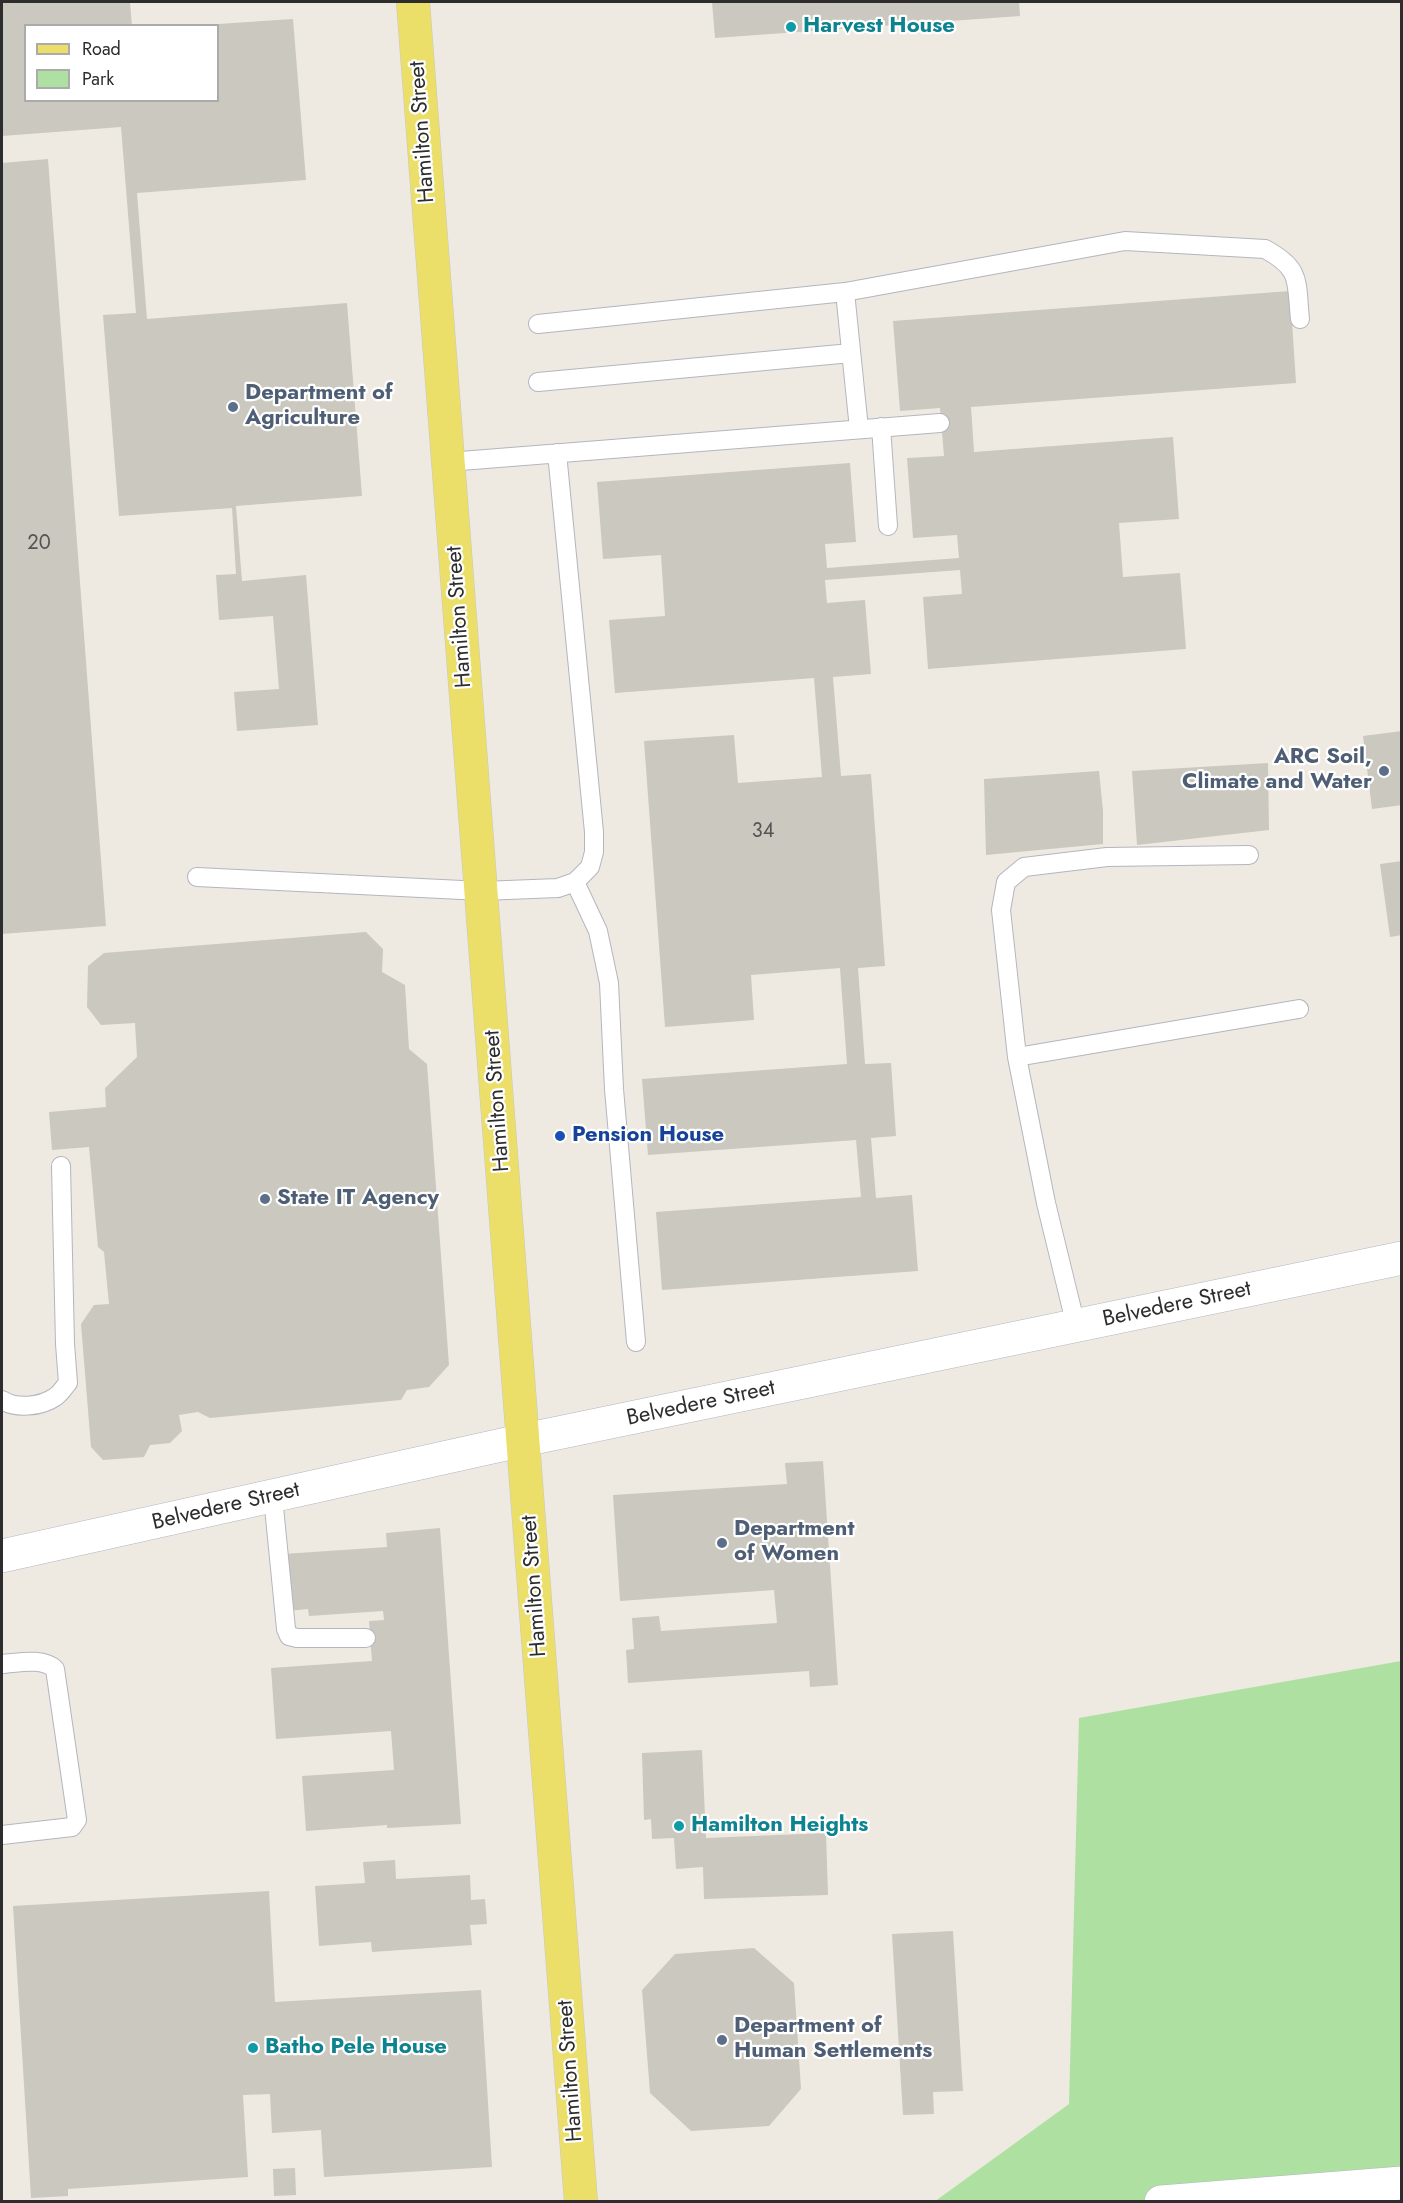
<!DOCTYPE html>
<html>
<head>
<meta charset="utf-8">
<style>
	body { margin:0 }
	#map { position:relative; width:1403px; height:2203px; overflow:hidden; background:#eeeae1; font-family:Jost,sans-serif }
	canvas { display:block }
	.frame { position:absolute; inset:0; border:3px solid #2d2d2d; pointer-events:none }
	.legend { position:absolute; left:24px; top:24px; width:195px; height:78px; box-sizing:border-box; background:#fff; border:2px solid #ababab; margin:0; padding:8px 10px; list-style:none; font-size:18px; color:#2d2d2d }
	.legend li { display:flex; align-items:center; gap:12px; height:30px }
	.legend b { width:30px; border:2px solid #ababab }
</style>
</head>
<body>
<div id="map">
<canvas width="1403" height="2203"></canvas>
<div class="frame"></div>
<ul class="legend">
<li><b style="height:8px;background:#ebde69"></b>Road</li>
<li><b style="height:16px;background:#aee1a1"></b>Park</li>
</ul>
</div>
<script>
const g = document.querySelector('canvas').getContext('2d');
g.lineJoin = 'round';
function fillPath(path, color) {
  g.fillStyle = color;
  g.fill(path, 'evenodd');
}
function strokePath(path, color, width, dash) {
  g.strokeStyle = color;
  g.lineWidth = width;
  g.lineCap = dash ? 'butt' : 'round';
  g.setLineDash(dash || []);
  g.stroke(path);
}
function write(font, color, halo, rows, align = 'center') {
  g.font = font + ' Jost,sans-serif';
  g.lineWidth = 4.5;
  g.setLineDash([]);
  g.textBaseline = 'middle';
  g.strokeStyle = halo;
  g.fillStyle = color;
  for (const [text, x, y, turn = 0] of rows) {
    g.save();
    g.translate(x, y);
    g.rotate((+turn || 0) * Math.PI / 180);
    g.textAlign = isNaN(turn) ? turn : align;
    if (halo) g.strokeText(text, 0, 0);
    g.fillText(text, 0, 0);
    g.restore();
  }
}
fillPath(new Path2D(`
	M1401,1661V2201L934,2202L1069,2104L1079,1718Z`), '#aee1a1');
fillPath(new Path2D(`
	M2,2H130L132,26H26V100H218V24L293,19L306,180L137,193L147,319L347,303L362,496L236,506L242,581L306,575L318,725L237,731L234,692L279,689L273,616L219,620L216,575L236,574L232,508L119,516L103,315L136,313L121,127L2,136Z
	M712,2H1019L1020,16L715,38Z
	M48,159L106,926L2,934V163Z
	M1290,291L1296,383L971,407L974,452L1173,437L1179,519L1119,523L1123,577L1180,573L1186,649L928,669L923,597L962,594L960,570L825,580L827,603L865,600L871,674L833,677L841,776L871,774L885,966L858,968L865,1064L891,1063L896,1136L871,1138L876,1198L912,1195L918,1271L662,1290L656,1212L861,1197L856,1140L648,1155L642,1079L847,1064L840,968L751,975L754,1020L665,1027L644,741L734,735L738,783L822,777L814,678L615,693L609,620L665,616L661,555L603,559L597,482L850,463L856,542L825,544L827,568L959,558L957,535L913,538L907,458L944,456L940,408L900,411L893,321Z
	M1402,731V805L1372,809L1363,736Z
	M1268,763L1269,830L1137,845L1132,771Z
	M1099,771L1103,811V844L986,855L984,779Z
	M1402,861V935L1390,937L1380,864Z
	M366,932L383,949L382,972L405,985L409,1049L427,1064L449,1365L429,1387L407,1390L401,1400L210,1418L198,1412L179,1415L182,1431L170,1443L150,1445L144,1457L103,1460L91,1447L81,1324L94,1305L109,1304L104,1252L98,1247L89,1147L52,1150L49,1112L106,1107L105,1088L137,1057L135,1023L101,1025L87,1007L88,966L104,953Z
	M823,1461L838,1685L810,1687L809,1671L628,1683L626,1650L634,1649L632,1618L659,1616L661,1631L777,1623L774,1590L620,1601L613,1495L787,1484L785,1463Z
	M440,1528L461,1824L387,1828V1825L306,1831L302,1776L394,1770L391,1731L276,1739L271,1668L372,1661L369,1621L384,1620L383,1611L309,1616L308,1609L287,1611L283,1554L387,1547L386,1533Z
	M702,1750L706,1838L826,1833L828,1895L704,1899L703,1867L676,1869L674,1838L652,1839L651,1819L644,1820L642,1753Z
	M395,1860L396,1879L470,1875L471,1900L485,1899L487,1924L470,1925L472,1945L372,1952L371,1942L319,1946L315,1886L365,1883L363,1862Z
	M269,1891L275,2002L481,1990L492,2167L324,2177L321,2130L272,2133L270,2094L243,2095L248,2177L68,2189V2196L31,2198L13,1906Z
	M953,1931L963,2091L933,2092L934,2114L903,2115L892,1934Z
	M754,1948L794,1983L801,2089L769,2126L691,2131L650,2093L642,1990L675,1954Z
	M295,2168L296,2195L274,2196L273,2169Z`), '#cac8bf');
const lane = new Path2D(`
	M845,292L859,429
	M538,324L845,292L1125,241L1265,249C1302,269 1296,281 1300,319
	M538,382L851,353
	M881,427L888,526
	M448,462L940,423
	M197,877L482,891L558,888L575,882L590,867L594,852V832L557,453
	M575,882L598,931L609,983L614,1089L636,1342
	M1017,1057L1299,1009
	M1076,1326L1046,1203L1017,1057L1001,910L1006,882L1024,867L1107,857L1249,855
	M2,1400C15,1409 41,1407 55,1397C60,1394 64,1387 68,1383L65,1344L61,1166
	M273,1497L286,1629L289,1636L297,1638H366
	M2,1664C18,1663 42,1657 55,1669L77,1820L72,1827L2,1835`);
const street = new Path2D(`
	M2,1556L524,1440L1402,1258
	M1161,2202L1402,2183`);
const primary = new Path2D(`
	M413,2L581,2202`);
strokePath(lane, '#b4b5c0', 20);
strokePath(street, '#b4b5c0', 34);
strokePath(primary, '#c8c8c8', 34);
strokePath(lane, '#fff', 18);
strokePath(street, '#fff', 33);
strokePath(primary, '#ebde69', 33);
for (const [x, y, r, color] of [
	[791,27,6,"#0f9aa8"],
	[233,407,6,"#5c6f8a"],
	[1384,771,6,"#5c6f8a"],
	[560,1136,6,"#1a4fb4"],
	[265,1199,6,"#5c6f8a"],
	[722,1543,6,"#5c6f8a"],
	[679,1826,6,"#0f9aa8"],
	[722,2040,6,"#5c6f8a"],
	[253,2048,6,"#0f9aa8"]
]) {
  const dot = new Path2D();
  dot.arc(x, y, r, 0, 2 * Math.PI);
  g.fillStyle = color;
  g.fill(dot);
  strokePath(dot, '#fff', 2);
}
write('20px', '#545452', null, [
	["20",39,544],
	["34",763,832]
]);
write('bold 22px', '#0d838f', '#fff', [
	["Harvest House",803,27],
	["Hamilton Heights",691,1826],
	["Batho Pele House",265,2048]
], 'left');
write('22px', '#2d2d2d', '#fff', [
	["Hamilton Street",423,132,-94],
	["Hamilton Street",460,617,-94],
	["Hamilton Street",498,1101,-94],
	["Belvedere Street",1177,1305,-12],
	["Belvedere Street",701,1404,-12],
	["Belvedere Street",226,1507,-13],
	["Hamilton Street",535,1586,-94],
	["Hamilton Street",571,2071,-94]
]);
write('bold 22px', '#4e5e75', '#fff', [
	["Department of",245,394],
	["Agriculture",245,419],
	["ARC Soil,",1372,758,"right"],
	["Climate and Water",1372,783,"right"],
	["State IT Agency",277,1199],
	["Department",734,1530],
	["of Women",734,1555],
	["Department of",734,2027],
	["Human Settlements",734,2052]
], 'left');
write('bold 22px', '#164399', '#fff', [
	["Pension House",572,1136]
], 'left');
</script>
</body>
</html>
